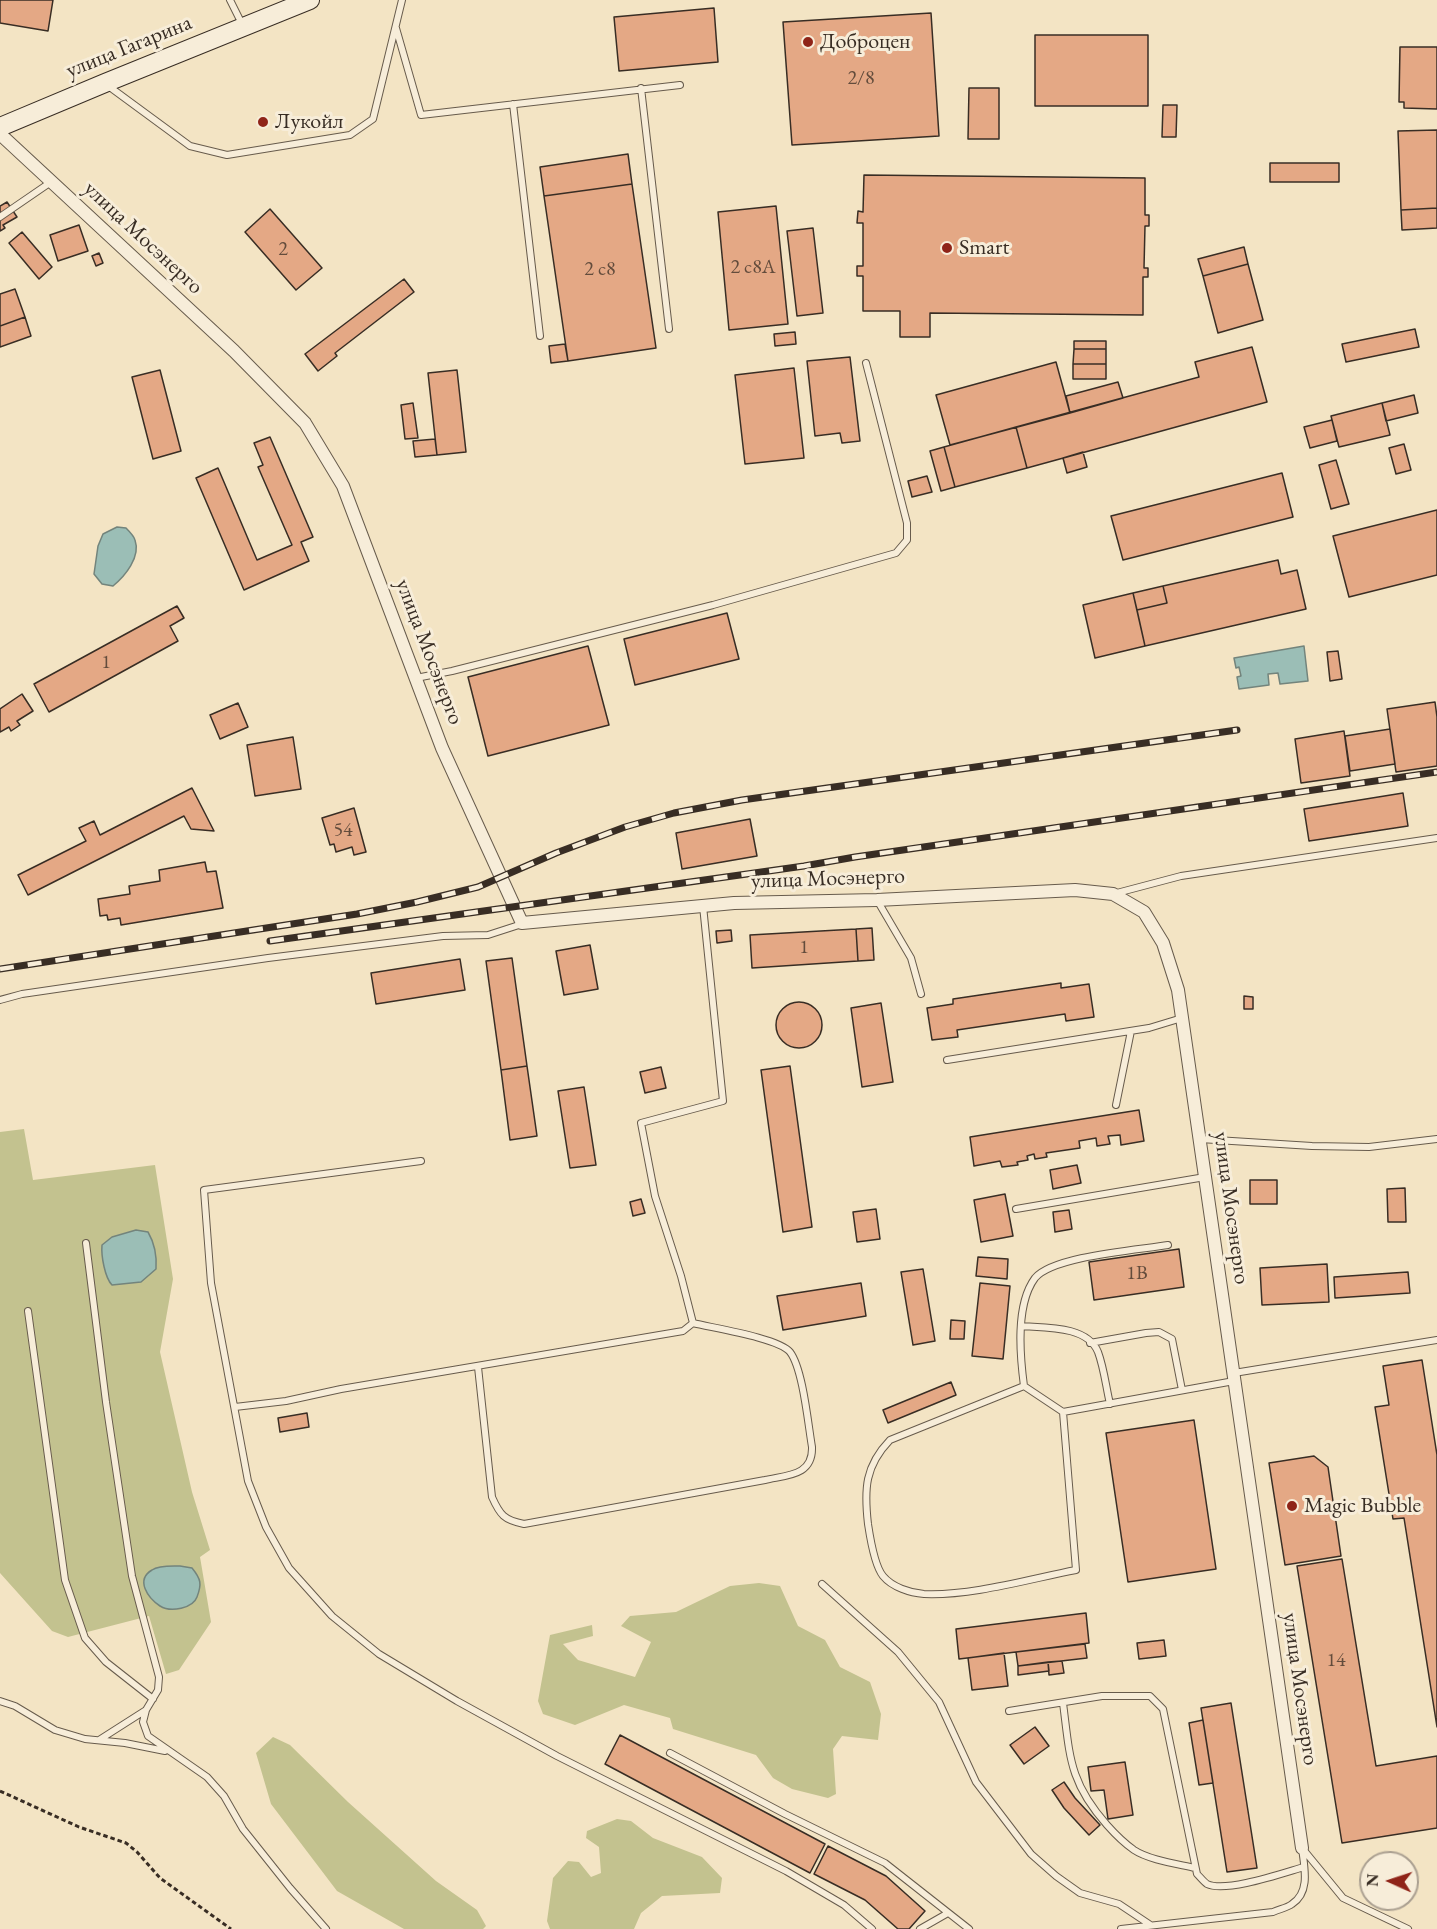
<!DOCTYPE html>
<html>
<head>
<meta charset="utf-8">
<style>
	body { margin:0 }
	#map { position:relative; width:1437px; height:1929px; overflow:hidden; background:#f3e4c4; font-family:"EB Garamond",serif }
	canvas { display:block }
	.north { position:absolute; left:1359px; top:1851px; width:60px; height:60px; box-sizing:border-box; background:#f7edd9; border:2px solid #aba091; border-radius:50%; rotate:273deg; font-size:16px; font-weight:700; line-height:24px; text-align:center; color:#382d24 }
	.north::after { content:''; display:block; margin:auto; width:21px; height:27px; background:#8f2418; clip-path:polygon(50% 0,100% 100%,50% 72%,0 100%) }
</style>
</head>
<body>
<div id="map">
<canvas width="1437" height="1929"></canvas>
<div class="north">N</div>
</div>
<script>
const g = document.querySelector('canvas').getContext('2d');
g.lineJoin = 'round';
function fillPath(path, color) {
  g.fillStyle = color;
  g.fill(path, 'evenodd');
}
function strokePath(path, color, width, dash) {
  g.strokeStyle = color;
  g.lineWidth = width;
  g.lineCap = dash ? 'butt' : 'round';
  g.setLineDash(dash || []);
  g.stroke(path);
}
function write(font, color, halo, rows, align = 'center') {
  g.font = font + ' "EB Garamond",serif';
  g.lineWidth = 6;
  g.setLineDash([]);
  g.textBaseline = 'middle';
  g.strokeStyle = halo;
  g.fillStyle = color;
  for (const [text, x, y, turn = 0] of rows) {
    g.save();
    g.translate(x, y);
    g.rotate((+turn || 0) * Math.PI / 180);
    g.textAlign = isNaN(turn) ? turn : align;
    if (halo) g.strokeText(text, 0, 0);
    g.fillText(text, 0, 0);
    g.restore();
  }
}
fillPath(new Path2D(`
	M24,1129L33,1180L155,1165L173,1279L160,1352L192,1492L210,1550L200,1557L211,1622L179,1670L166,1674L149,1616L68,1637L52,1631L0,1573V1132Z
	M759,1583L780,1586L798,1626L825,1640L840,1667L870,1682L881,1714L878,1740L842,1736L833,1749L836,1794L828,1798L792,1789L773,1778L756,1755L673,1729L670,1718L624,1705L575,1725L543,1714L538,1701L550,1635L592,1625L593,1636L563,1644L578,1660L635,1677L651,1642L621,1626L630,1616L676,1612L730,1586Z
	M273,1737L290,1745L348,1802L436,1881L477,1910L486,1926L483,1929H404L337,1891L271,1804L256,1753Z
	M617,1819L631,1821L653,1838L702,1857L722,1878L720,1893L662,1896L641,1913L634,1929H550L547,1921L553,1878L568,1861L579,1862L591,1877L601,1873L599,1847L586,1838L587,1831Z`), '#c3c28f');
const water = new Path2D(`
	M117,527L126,528C129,531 134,536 135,540C141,557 125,576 113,586L102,584L94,574L98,546L103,534Z
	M1304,646L1308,681L1280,684L1278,673L1268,674L1269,685L1239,689L1237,677L1241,676L1239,667L1236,668L1234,658Z
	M136,1230L148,1232C155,1244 157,1255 156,1269L141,1282L112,1285C105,1278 101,1256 102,1245L112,1237Z
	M180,1566L192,1568C201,1579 202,1584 197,1597C193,1608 171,1613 160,1606C148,1598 135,1580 152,1570C159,1565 172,1566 180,1566Z`);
fillPath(water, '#9bbeb6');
strokePath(water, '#73847c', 1.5);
const building = new Path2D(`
	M0,0H53L48,31L0,23Z
	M714,8L718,62L619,71L614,17Z
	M931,13L939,136L792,145L783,22Z
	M1035,35H1148V106H1035Z
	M1400,47H1437V109L1404,108V102H1399Z
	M969,88H999V139H968Z
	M1163,105H1177L1176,137H1162Z
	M1437,130V208L1401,210L1398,131Z
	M628,154L632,184L544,196L540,167Z
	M1270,163H1339V182H1270Z
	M864,175L1145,178V215H1149V226H1145L1144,268H1148V277H1143V315L930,313V337H900V311H863V276H857V266H863V223H857L858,211L863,212Z
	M632,184L656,348L568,361L544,196Z
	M7,202L17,217L3,225L5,228L0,231V206Z
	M776,206L788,324L729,330L718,212Z
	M1437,208V228L1402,230L1401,210Z
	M270,209L322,268L296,290L245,232Z
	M79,225L88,251L58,261L50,235Z
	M813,228L823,313L797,316L787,231Z
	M22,232L52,267L39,279L9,243Z
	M1244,247L1248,264L1203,276L1198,259Z
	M99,253L103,263L96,266L92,256Z
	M1248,264L1263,320L1218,333L1203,276Z
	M404,279L414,292L335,353L337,356L318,371L305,354Z
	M15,289L25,317L0,326V294Z
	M25,317L31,336L0,347V326Z
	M1415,329L1419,347L1346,362L1342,344Z
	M795,332L796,344L775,346L774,334Z
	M1074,341H1106V349H1074Z
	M565,344L568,361L551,363L549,346Z
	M1252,347L1267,402L1027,468L1016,427L1199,377L1195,362Z
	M1074,349H1106V364H1073Z
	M850,357L860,441L842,443L840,433L815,436L807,361Z
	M1056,362L1070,413L950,445L936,395Z
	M1073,364H1106V379H1073Z
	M794,368L804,458L745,464L735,375Z
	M160,370L181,451L153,459L132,377Z
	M457,370L466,452L437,455L428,373Z
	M1118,382L1123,398L1070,413L1066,396Z
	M1414,395L1418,413L1386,421L1382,403Z
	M413,403L418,438L405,439L401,405Z
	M1382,403L1390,435L1339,447L1331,416Z
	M1332,420L1337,441L1310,448L1304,427Z
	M1016,427L1027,468L955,487L944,447Z
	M270,437L313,537L301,542L309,561L244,590L196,478L218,468L257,560L292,545L258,467L263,465L254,443Z
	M435,439L437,455L415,457L413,441Z
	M1404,444L1411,470L1396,474L1389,448Z
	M944,447L955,487L941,491L930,451Z
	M1083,452L1087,467L1067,473L1063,458Z
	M1336,460L1349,504L1331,509L1319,465Z
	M1282,473L1293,517L1123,560L1111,516Z
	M927,476L932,492L912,497L908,481Z
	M1437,510V575L1349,597L1333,536Z
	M1278,560L1281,574L1297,570L1306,609L1145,646L1137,610L1167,603L1163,586Z
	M1163,586L1167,603L1137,610L1133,593Z
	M1133,593L1145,646L1095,658L1083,605Z
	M177,606L184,618L170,626L178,641L49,712L34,684Z
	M727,613L739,659L635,685L624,639Z
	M588,646L609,725L488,756L468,677Z
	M1338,651L1342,679L1330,681L1327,652Z
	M22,694L33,711L17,721L20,725L11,731L9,727L0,732V709Z
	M1435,702L1437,717V766L1396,772L1387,709Z
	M238,703L248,727L220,739L210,715Z
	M1390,729L1395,764L1350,771L1345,736Z
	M1344,731L1350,776L1301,783L1295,739Z
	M293,737L301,789L255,796L247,745Z
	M192,788L214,831L191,829L184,816L28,895L18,875L86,841L79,828L94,821L100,835Z
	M1403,793L1408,826L1309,841L1304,809Z
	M354,808L366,852L354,855L352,847L336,852L334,844L330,845L322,818Z
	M750,819L757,856L682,869L676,833Z
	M205,862L207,872L216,871L223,908L121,925L120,918L108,920L107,915L100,916L98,899L130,894L129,886L160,881L159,870Z
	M872,928L874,960L858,961L856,929Z
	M856,929L858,961L752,968L750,935Z
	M731,930L732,941L717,943L716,931Z
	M590,945L598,989L564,995L556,951Z
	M512,958L527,1066L501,1070L486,961Z
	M460,959L465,990L376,1004L371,973Z
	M1061,983V988L1089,984L1094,1017L1066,1021L1065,1014L957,1030L958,1037L932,1040L927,1008L953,1004V999Z
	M1244,996L1253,997V1009H1244Z
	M776 1025a23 23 0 1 1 46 0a23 23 0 1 1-46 0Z
	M881,1003L893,1082L862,1087L851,1008Z
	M527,1066L537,1136L510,1140L501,1070Z
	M790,1066L812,1227L783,1232L761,1070Z
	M661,1067L666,1088L645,1093L640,1072Z
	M584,1087L596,1165L570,1168L558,1091Z
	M1139,1110L1144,1141L1121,1145L1120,1135L1108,1136L1110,1144L1097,1146L1096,1138L1079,1141L1080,1148L1046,1153L1047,1157L1035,1159L1034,1154L1027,1156L1028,1160L1017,1162L1018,1165L1002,1167L1000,1161L974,1166L970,1137Z
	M1077,1165L1081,1183L1053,1189L1050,1170Z
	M1250,1180H1277V1204H1250Z
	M1405,1188L1406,1222H1388L1387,1189Z
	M1005,1194L1013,1236L981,1242L974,1200Z
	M641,1199L645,1213L633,1216L630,1202Z
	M876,1209L880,1239L857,1242L853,1212Z
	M1069,1210L1072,1229L1055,1232L1053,1212Z
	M1179,1249L1184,1287L1094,1300L1089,1262Z
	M978,1257L1008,1259L1007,1279L976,1276Z
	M1327,1264L1329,1302L1262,1305L1260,1268Z
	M923,1269L935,1341L913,1345L901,1272Z
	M1408,1272L1410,1293L1335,1298L1334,1277Z
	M861,1283L866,1316L783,1330L777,1296Z
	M980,1283L1010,1286L1003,1359L972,1356Z
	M951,1320L965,1321L964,1339H950Z
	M1422,1360L1437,1455V1727L1404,1518L1393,1519L1375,1407L1389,1405L1383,1366Z
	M951,1382L956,1395L888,1423L883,1410Z
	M307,1413L309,1427L280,1432L278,1418Z
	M1194,1420L1216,1569L1128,1582L1106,1433Z
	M1314,1456L1328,1467L1341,1556L1285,1565L1269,1463Z
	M1342,1559L1376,1766L1437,1756V1828L1342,1843L1297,1566Z
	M1086,1613L1089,1643L959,1659L956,1629Z
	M1164,1640L1166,1656L1139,1659L1137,1643Z
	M1085,1644L1087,1658L1018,1666L1016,1652Z
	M1004,1653L1008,1686L972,1690L968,1658Z
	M1062,1661L1064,1673L1049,1675L1048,1662Z
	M1048,1662L1049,1671L1018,1675V1666Z
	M1231,1703L1257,1868L1227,1872L1201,1708Z
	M1203,1720L1213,1783L1199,1785L1189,1723Z
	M1035,1727L1049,1746L1024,1764L1010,1745Z
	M620,1735L825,1844L810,1873L605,1764Z
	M1125,1762L1133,1815L1108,1819L1104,1790L1091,1791L1088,1767Z
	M1064,1782L1075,1798L1100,1825L1089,1835L1064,1808L1052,1790Z
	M828,1846L886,1876L925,1911L909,1929H898L865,1900L814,1874Z`);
fillPath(building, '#e4a885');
strokePath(building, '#382d24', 1.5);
const service = new Path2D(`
	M230,0L243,26
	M396,28L421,115L680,85
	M107,85L190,146L227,155L350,135L373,119L402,0
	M641,88L669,329
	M513,104L540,336
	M0,217L51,182
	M416,678L452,671L713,605L896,553L907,540V523L866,363
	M1113,894L1181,876L1437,838
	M877,900L911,958L921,994
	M0,1000L22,994L268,958L443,936L488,935L522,924
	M947,1060L1149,1028L1182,1018
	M1116,1105L1131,1031
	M1200,1139L1312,1146L1369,1147L1437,1139
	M421,1161L204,1190L211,1283L248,1481L266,1527L289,1568L332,1616L379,1654L457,1701L557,1756L786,1871L844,1905L872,1929
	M1016,1209L1205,1177
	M86,1243L106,1402L132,1576L159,1677L158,1690L146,1710L143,1722L148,1736L207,1777L224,1796L243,1829L290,1888L326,1929
	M28,1311L65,1580L85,1638L106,1662L153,1699
	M693,1323L681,1276L655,1196L641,1123L723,1101L703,906
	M1021,1326C1044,1328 1087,1325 1098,1352C1104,1368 1106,1387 1110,1404
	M1090,1343L1146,1333L1159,1332L1172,1339L1182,1390
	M478,1367L492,1497C500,1515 504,1520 524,1524L765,1480C787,1475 813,1476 812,1447C808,1424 803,1369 790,1352C779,1338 713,1328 693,1323
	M1234,1373L1437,1340
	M1024,1386L890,1440C865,1466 864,1489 868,1524C870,1537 874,1565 883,1576C892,1587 910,1593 924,1594C972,1596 1029,1579 1076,1570L1063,1412L1024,1386C1020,1356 1015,1305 1035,1278C1053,1256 1138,1250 1168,1245
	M235,1407L286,1401L341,1389L683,1331L693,1323
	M1063,1412L1234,1381
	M822,1584L898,1652L939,1702L976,1782L1031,1854L1056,1876L1080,1893L1119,1904L1149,1924
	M0,1701L15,1706L55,1730L85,1739L125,1743L165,1751
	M1063,1703C1070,1757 1069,1782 1107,1825C1115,1834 1124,1843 1134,1850C1149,1860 1178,1864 1195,1868
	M1009,1711L1102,1696H1150L1163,1709L1197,1874C1200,1877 1204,1882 1207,1884C1226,1893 1283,1873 1304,1867
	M99,1740L146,1710
	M670,1753L785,1814L885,1863L969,1929
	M1302,1848L1343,1898L1408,1929
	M920,1929L948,1913
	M1121,1929L1273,1912C1279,1909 1287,1908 1292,1904C1311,1892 1304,1866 1302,1848`);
const minor = new Path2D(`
	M0,134L234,351L305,423L343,486L442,748L522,923L734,903L877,900L1075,890L1113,894L1144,912L1163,943L1178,990L1302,1848`);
const secondary = new Path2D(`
	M0,127L105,83L310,0`);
strokePath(service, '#675b4c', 8);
strokePath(minor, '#675b4c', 14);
strokePath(secondary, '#382d24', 20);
strokePath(new Path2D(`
	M0,1791L79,1827L126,1843L137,1852L160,1878L231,1929`), '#382d24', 3, [4.5, 3]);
strokePath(service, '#f7edd9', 6);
strokePath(minor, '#f7edd9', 12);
strokePath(secondary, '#f7edd9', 18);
const rail = new Path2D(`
	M270,941L804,866L855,857L1437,772
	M0,969L357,914L417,902L478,887L556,853L625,827L674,813L742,800L1237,730`);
strokePath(rail, '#382d24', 7);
strokePath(rail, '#f7edd9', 4.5, [14]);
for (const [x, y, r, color] of [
	[808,42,6,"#8f2418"],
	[263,122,6,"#8f2418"],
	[947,248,6,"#8f2418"],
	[1292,1506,6,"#8f2418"]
]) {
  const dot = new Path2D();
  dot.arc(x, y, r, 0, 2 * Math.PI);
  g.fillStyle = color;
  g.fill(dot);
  strokePath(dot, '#f7edd9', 2);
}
write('20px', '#634c3c', null, [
	["2/8",861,79],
	["2",283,250],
	["2 с8А",753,268],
	["2 с8",600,270],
	["1",106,663],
	["54",343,831],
	["1",804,948],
	["1В",1137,1274],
	["14",1336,1661]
]);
write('22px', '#382d24', '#f7edd9', [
	["Доброцен",820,42],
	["Лукойл",275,122],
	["Smart",959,248],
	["Magic Bubble",1304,1506]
], 'left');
write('22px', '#382d24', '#f7edd9', [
	["улица Гагарина",129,47,-22],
	["улица Мосэнерго",143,238,43],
	["улица Мосэнерго",429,652,69],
	["улица Мосэнерго",828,879,-2],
	["улица Мосэнерго",1231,1208,82],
	["улица Мосэнерго",1300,1689,82]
]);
</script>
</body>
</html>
